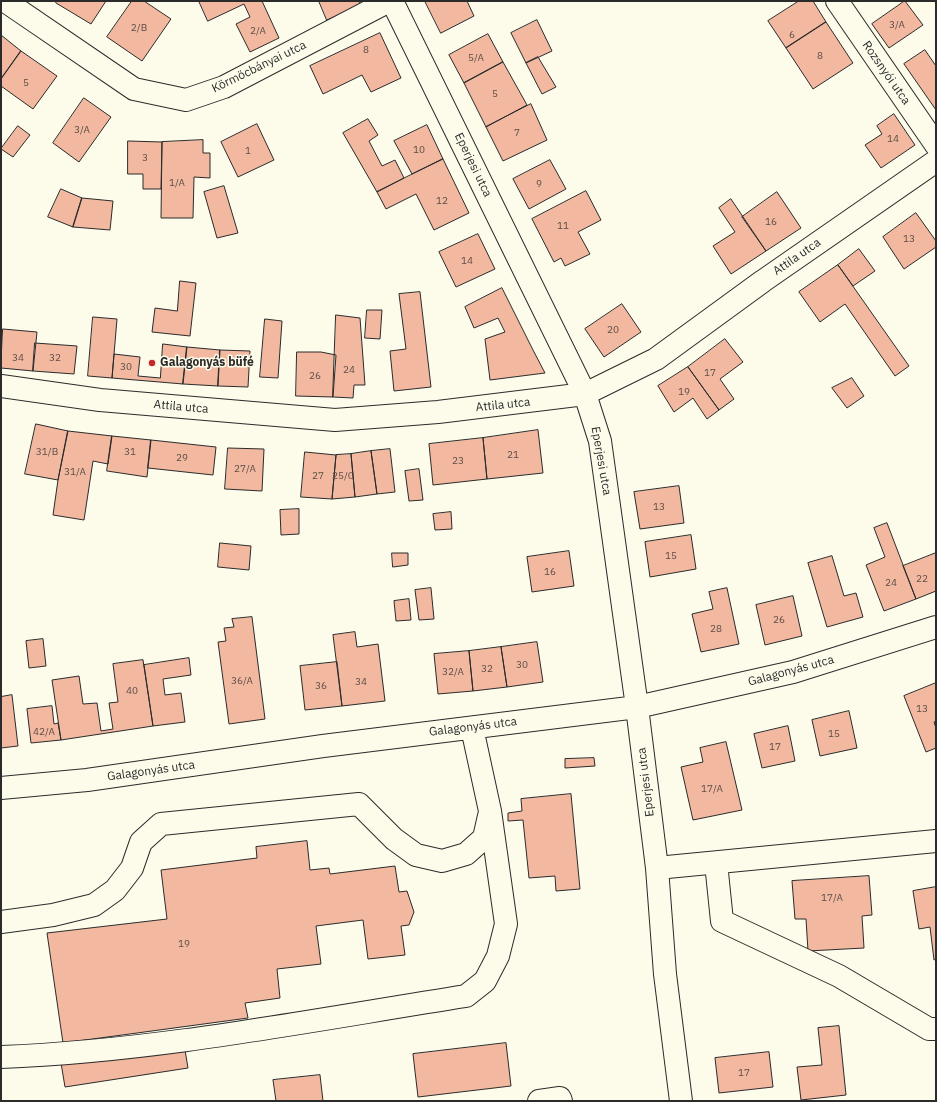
<!DOCTYPE html>
<html>
<head>
<meta charset="utf-8">
<style>
	body { margin:0 }
	#map { position:relative; width:937px; height:1102px; overflow:hidden; background:#fdfbea; font-family:"IBM Plex Sans",sans-serif }
	canvas { display:block }
	.frame { position:absolute; inset:0; border:2px solid #2b2b2b; pointer-events:none }
</style>
</head>
<body>
<div id="map">
<canvas width="937" height="1102"></canvas>
<div class="frame"></div>
</div>
<script>
const g = document.querySelector('canvas').getContext('2d');
g.lineJoin = 'round';
function fillPath(path, color) {
  g.fillStyle = color;
  g.fill(path, 'evenodd');
}
function strokePath(path, color, width, dash) {
  g.strokeStyle = color;
  g.lineWidth = width;
  g.lineCap = dash ? 'butt' : 'round';
  g.setLineDash(dash || []);
  g.stroke(path);
}
function write(font, color, halo, rows, align = 'center') {
  g.font = font + ' "IBM Plex Sans",sans-serif';
  g.lineWidth = 3;
  g.setLineDash([]);
  g.textBaseline = 'middle';
  g.strokeStyle = halo;
  g.fillStyle = color;
  for (const [text, x, y, turn = 0] of rows) {
    g.save();
    g.translate(x, y);
    g.rotate((+turn || 0) * Math.PI / 180);
    g.textAlign = isNaN(turn) ? turn : align;
    if (halo) g.strokeText(text, 0, 0);
    g.fillText(text, 0, 0);
    g.restore();
  }
}
const building = new Path2D(`
	M57,1H106L91,24L56,3Z
	M132,1H144L171,19L142,61L107,37Z
	M199,1H262L279,38L250,52L236,24L250,17L244,4L208,21Z
	M319,1H359L361,5L327,20Z
	M425,1H467L474,16L441,33Z
	M799,1H813L826,22L786,48L768,21Z
	M905,1L923,25L889,48L872,24Z
	M537,20L552,51L526,63L511,33Z
	M826,22L853,63L813,89L786,48Z
	M380,33L401,78L371,92L362,75L323,94L310,66Z
	M488,34L503,62L464,83L449,55Z
	M1,35L21,51L1,79Z
	M925,50L936,66V110L904,64Z
	M21,51L57,76L33,109L1,86V79Z
	M538,57L556,87L542,94L526,63Z
	M503,62L527,105L486,127L464,83Z
	M84,98L111,117L79,162L53,143Z
	M531,104L547,140L503,161L486,127Z
	M894,114L915,145L881,168L865,145L882,134L877,126Z
	M368,119L378,135L369,141L382,166L395,160L404,178L377,192L343,133Z
	M257,124L274,160L238,177L221,142Z
	M427,125L443,159L412,174L394,141Z
	M18,126L30,135L13,157L1,149Z
	M203,140V153H210V178L194,177L193,218H161L162,142Z
	M128,141L162,142L161,189H143V174H128Z
	M443,159L469,213L434,230L416,194L386,209L377,192Z
	M550,160L566,189L529,209L513,179Z
	M224,186L238,233L217,238L204,192Z
	M61,189L82,198L73,227L48,217Z
	M586,191L601,220L578,232L590,254L565,266L561,258L554,262L532,219Z
	M777,192L801,228L766,251L742,217Z
	M82,198L113,201L110,230L73,227Z
	M731,199L766,251L731,274L713,246L735,232L719,208Z
	M916,213L936,241V247L904,269L883,237Z
	M478,234L495,269L456,287L439,252Z
	M859,249L875,271L853,286L838,265Z
	M838,265L909,366L895,376L845,304L820,322L799,292Z
	M180,281L196,283L190,336L152,332L155,308L177,311Z
	M502,288L533,350L545,373L490,380L485,339L505,332L498,318L474,328L465,307Z
	M420,292L431,387L394,391L390,351L406,349L399,294Z
	M622,304L641,332L604,357L585,329Z
	M367,310H382L380,339L365,338Z
	M336,315L360,318L365,385H354L353,398L333,397Z
	M93,317L117,319L112,378L88,376Z
	M265,319L282,321L278,378L260,377Z
	M3,329L37,332L33,371L1,368Z
	M725,339L743,362L720,379L734,399L719,410L688,367Z
	M35,343L77,346L74,374L33,371Z
	M163,344L187,347L183,384L112,378L114,354L140,357L138,376L160,378Z
	M187,347L220,350L218,386L183,384Z
	M220,350L250,351L248,387L218,386Z
	M297,352H321L336,355L333,397L296,396Z
	M688,367L719,410L707,419L693,398L674,412L658,386Z
	M852,378L864,396L847,408L832,388Z
	M36,424L68,431L58,480L25,474Z
	M538,430L543,473L487,479L483,438Z
	M68,431L112,436L108,464L93,461L84,520L53,515L58,480Z
	M112,436L151,440L147,477L107,471Z
	M483,438L487,479L433,485L429,444Z
	M151,440L216,447L213,475L148,468Z
	M228,448L264,449L262,491L225,489Z
	M390,449L395,492L377,494L371,451Z
	M371,451L377,494L355,497L351,454Z
	M305,452L336,455L332,499L301,497Z
	M351,454L355,497L332,499L336,455Z
	M419,469L423,500L409,501L405,471Z
	M679,486L684,523L640,529L634,492Z
	M299,509V534L281,535L280,510Z
	M451,512L452,529L435,530L433,514Z
	M887,523L916,599L884,611L866,565L885,557L874,528Z
	M691,535L696,569L650,577L645,542Z
	M220,543L251,546L249,570L218,567Z
	M569,551L574,586L532,592L527,557Z
	M392,553H408V565L393,567Z
	M936,553V591L916,599L903,566Z
	M832,556L844,596L856,593L863,617L827,627L808,563Z
	M431,588L434,619L419,620L415,590Z
	M727,588L739,644L701,652L692,614L713,609L709,592Z
	M793,596L802,636L765,645L756,605Z
	M409,599L411,620L396,621L394,601Z
	M252,617L265,719L229,724L218,642L226,641L224,628L234,627L232,619Z
	M355,632L357,647L378,644L385,701L342,706L333,635Z
	M43,639L46,666L29,668L26,641Z
	M537,642L543,682L507,687L501,647Z
	M501,647L507,687L473,691L469,651Z
	M469,651L473,691L438,694L434,654Z
	M189,658L191,675L163,679L165,695L181,693L185,722L153,726L144,665Z
	M143,660L153,726L61,740L52,680L79,676L83,704L97,703L101,731L113,729L109,703L118,702L113,664Z
	M337,662L342,706L305,710L300,666Z
	M936,683V721L934,722L936,728V748L926,752L904,696Z
	M12,695L18,746L1,748V697Z
	M52,706L54,724L58,723L61,740L31,743L27,709Z
	M849,711L857,748L820,756L812,720Z
	M788,726L795,761L762,768L754,734Z
	M726,742L742,810L693,820L681,767L703,762L700,748Z
	M594,758L595,766L565,768V759Z
	M571,794L580,889L556,891L555,876L529,878L523,820L508,821V813L522,811L521,799Z
	M307,841L310,870L329,868L330,874L395,866L399,892L407,891L414,912L409,925L401,926L405,955L368,959L363,920L316,926L321,964L277,969L280,998L245,1003L248,1018L63,1043L47,933L167,919L161,870L257,858L256,847Z
	M869,876L872,915L862,916L864,948L808,951L806,919H795L792,881Z
	M936,887V959L934,960L930,927L919,929L913,891Z
	M839,1026L846,1095L801,1100L797,1067L822,1065L818,1028Z
	M506,1043L511,1086L418,1097L413,1054Z
	M184,1044L188,1068L65,1087L61,1063Z
	M769,1052L773,1087L719,1093L715,1058Z
	M320,1075L323,1101H276L273,1080Z`);
fillPath(building, '#f2b8a0');
strokePath(building, '#2b2b2b', 1);
const minor = new Path2D(`
	M5,1L134,89L186,100L224,87L389,1
	M392,1L585,394L600,441L637,707L657,868L665,974L681,1101
	M837,1L936,145
	M1,386L100,400L335,420L438,412L585,394L656,359L763,281L936,161
	M1,788L87,780L323,746L637,707L793,672L936,627
	M716,863L722,921L839,976L929,1029H936
	M657,868L936,841
	M1,922L53,915L94,905L115,890L132,868L141,842L161,824L359,804L394,839L416,855L442,861L466,854L484,838L489,816
	M1,1057C157,1051 312,1020 466,996L485,981L498,956L506,924L490,811L472,728
	M539,1101L560,1098L561,1101`);
strokePath(minor, '#2b2b2b', 24);
strokePath(minor, '#fdfbea', 22);
for (const [x, y, r, color] of [
	[152,363,4,"#c62828"]
]) {
  const dot = new Path2D();
  dot.arc(x, y, r, 0, 2 * Math.PI);
  g.fillStyle = color;
  g.fill(dot);
  strokePath(dot, '#fdfbea', 1.5);
}
write('10px', '#5d4e48', null, [
	["3/A",897,25],
	["2/B",139,28],
	["2/A",258,31],
	["6",792,35],
	["8",366,50],
	["8",820,56],
	["5/A",476,58],
	["5",26,83],
	["5",495,94],
	["3/A",82,130],
	["7",517,133],
	["14",893,139],
	["10",419,150],
	["1",248,151],
	["3",145,158],
	["1/A",177,183],
	["9",539,184],
	["12",442,201],
	["16",771,222],
	["11",563,226],
	["13",909,239],
	["14",467,261],
	["20",613,330],
	["34",18,358],
	["32",55,358],
	["30",126,367],
	["24",349,370],
	["17",710,373],
	["26",315,376],
	["19",684,392],
	["31/B",47,452],
	["31",130,452],
	["21",513,455],
	["29",182,458],
	["23",458,461],
	["27/A",245,469],
	["31/A",75,472],
	["27",318,476],
	["25/C",343,476],
	["13",659,507],
	["15",671,556],
	["16",550,572],
	["22",922,579],
	["24",891,583],
	["26",779,620],
	["28",716,629],
	["30",522,665],
	["32",487,669],
	["32/A",453,672],
	["36/A",242,681],
	["34",361,682],
	["36",321,686],
	["40",132,691],
	["13",922,709],
	["42/A",44,732],
	["15",834,734],
	["17",775,747],
	["17/A",712,789],
	["17/A",832,898],
	["19",184,944],
	["17",744,1073]
]);
write('12px', '#2b2b2b', '#fdfbea', [
	["Körmöcbányai utca",259,67,-26],
	["Rozsnyói utca",886,73,55],
	["Eperjesi utca",473,165,64],
	["Attila utca",797,257,-35],
	["Attila utca",503,405,-6],
	["Attila utca",181,407,5],
	["Eperjesi utca",601,461,80],
	["Galagonyás utca",791,671,-15],
	["Galagonyás utca",473,727,-7],
	["Galagonyás utca",151,771,-8],
	["Eperjesi utca",646,782,-97]
]);
write('bold 12px', '#2b2b2b', '#fdfbea', [
	["Galagonyás büfé",160,363]
], 'left');
</script>
</body>
</html>
